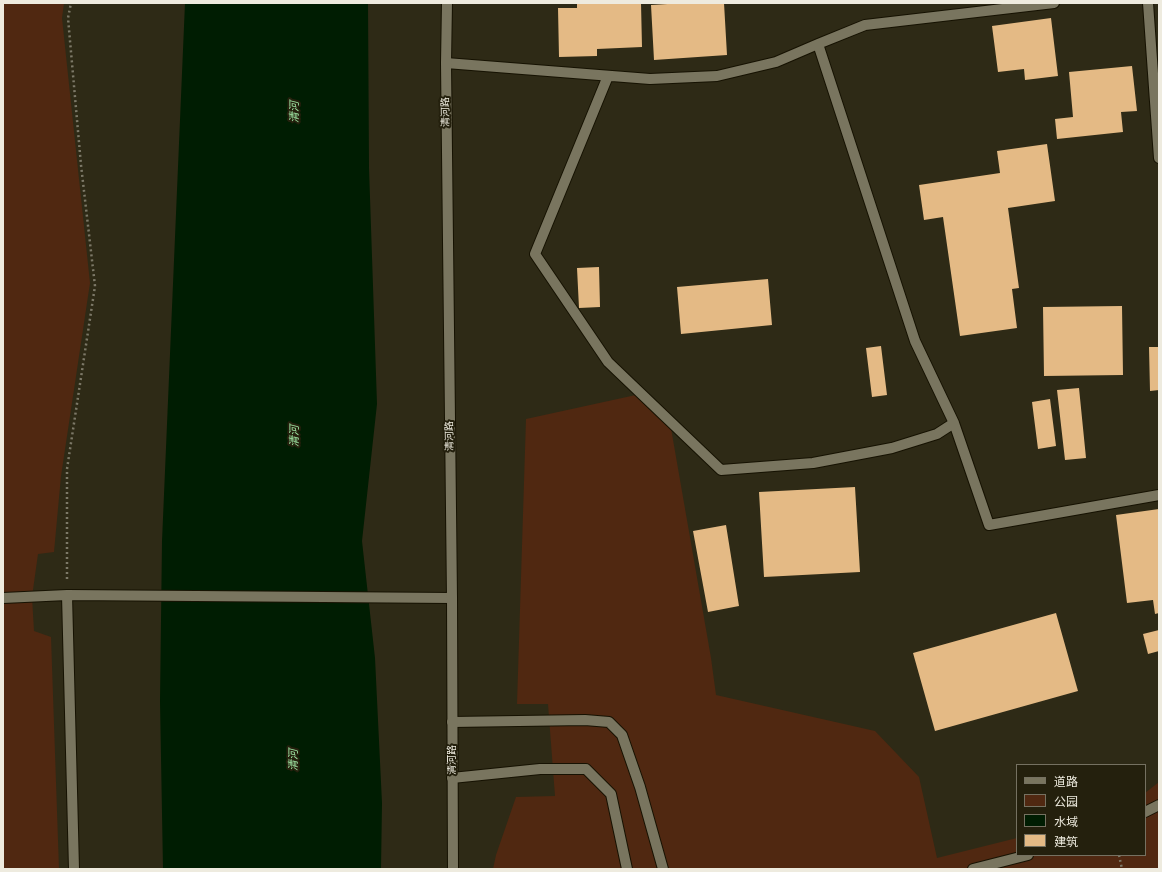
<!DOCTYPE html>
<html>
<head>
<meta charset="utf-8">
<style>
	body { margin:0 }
	#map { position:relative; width:1162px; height:872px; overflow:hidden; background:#2e2a16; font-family:"DejaVu Sans","Noto Sans SC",sans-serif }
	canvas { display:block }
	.frame { position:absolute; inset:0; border:4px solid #eeebdf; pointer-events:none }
	.legend { position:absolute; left:1016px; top:764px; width:130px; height:92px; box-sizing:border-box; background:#24200d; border:1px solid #757161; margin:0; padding:5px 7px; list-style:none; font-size:12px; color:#eeebdf }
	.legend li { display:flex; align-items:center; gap:8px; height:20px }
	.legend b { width:20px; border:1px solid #757161 }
</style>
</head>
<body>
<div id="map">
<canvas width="1162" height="872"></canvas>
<div class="frame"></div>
<ul class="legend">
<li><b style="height:5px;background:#79755f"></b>道路</li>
<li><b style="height:11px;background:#502811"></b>公园</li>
<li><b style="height:11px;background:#001d02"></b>水域</li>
<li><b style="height:11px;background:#e4ba85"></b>建筑</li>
</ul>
</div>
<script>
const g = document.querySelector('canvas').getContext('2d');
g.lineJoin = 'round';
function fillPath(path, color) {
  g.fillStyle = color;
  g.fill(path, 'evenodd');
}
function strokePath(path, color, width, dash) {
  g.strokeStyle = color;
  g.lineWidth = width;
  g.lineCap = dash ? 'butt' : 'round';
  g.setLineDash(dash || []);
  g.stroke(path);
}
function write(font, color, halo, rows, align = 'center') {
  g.font = font + ' "DejaVu Sans","Noto Sans SC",sans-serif';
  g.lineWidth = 4;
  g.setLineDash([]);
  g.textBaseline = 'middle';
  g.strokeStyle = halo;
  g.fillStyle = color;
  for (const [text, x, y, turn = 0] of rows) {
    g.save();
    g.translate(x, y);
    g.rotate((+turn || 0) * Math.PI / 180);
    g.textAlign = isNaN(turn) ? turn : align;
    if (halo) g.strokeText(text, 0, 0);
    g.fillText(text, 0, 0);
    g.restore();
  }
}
fillPath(new Path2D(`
	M3,3H64L62,18L90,283L61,476L54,552L38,554L32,597L34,631L51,637L59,869H3Z
	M645,393L668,411L711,658L716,695L875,731L919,777L937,858L1017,838V855H1145V793L1159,782V869H493L496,855L516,797L555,796L548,704H517L526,419Z`), '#502811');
fillPath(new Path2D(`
	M185,3H368L369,168L377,404L362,541L375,658L382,803L381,869H163L160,701L162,541Z`), '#001d02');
fillPath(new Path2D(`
	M577,3H641L642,47L597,49V56L559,57L558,8H577Z
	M684,3H724L727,55L654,60L651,5Z
	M1051,18L1058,76L1025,80L1024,69L998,72L992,26Z
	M1132,66L1137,111L1121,112L1123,132L1057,139L1055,119L1073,117L1069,72Z
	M1047,144L1055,201L1008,208L1019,288L1012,289L1017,328L960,336L943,217L924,220L919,185L1000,173L997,151Z
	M599,267L600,307L579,308L577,268Z
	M768,279L772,325L681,334L677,287Z
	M1122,306L1123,375L1044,376L1043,307Z
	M881,346L887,395L872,397L866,348Z
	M1149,347H1159V390L1150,391Z
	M1079,388L1086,458L1065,460L1057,390Z
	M1050,399L1056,446L1038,449L1032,402Z
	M855,487L860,572L764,577L759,492Z
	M1159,509V613L1155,614L1153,600L1127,603L1116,515Z
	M726,525L739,606L708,612L693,531Z
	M1056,613L1078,691L935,731L913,653Z
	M1159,630V651L1148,654L1143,634Z`), '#e4ba85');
const lane = new Path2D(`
	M452,722L585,720L609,722L622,735L640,787L663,869
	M452,778L540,769H586L611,794L627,869
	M1145,812L1159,805
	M973,869L1028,855`);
const street = new Path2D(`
	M1148,3L1159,158
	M818,44L915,341L954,423L989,525L1159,495
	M446,63L650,79L717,76L776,62L818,44L865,25L1054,3
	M608,76L535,254L608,362L721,470L813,463L892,448L937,434L954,423
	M67,595L74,869
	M3,598L67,595L452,598`);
const secondary = new Path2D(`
	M447,3L446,63L452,598L453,869`);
strokePath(lane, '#161202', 12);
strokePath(street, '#161202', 12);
strokePath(secondary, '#161202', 12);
strokePath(new Path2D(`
	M67,579V469L95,286L81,165L68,18L71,3
	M1119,855L1122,869`), '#7d7968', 2.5, [2, 3]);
strokePath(lane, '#79755f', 10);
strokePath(street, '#79755f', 10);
strokePath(secondary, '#79755f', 10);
write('10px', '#eeebdf', '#24200d', [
	["清河路",446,112,-91],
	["清河路",450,436,-91],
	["清河路",452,760,-90]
]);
write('italic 11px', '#9fe6a4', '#24200d', [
	["清河",295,112,-90],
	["清河",295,436,-90],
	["清河",294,760,-90]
]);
</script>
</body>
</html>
